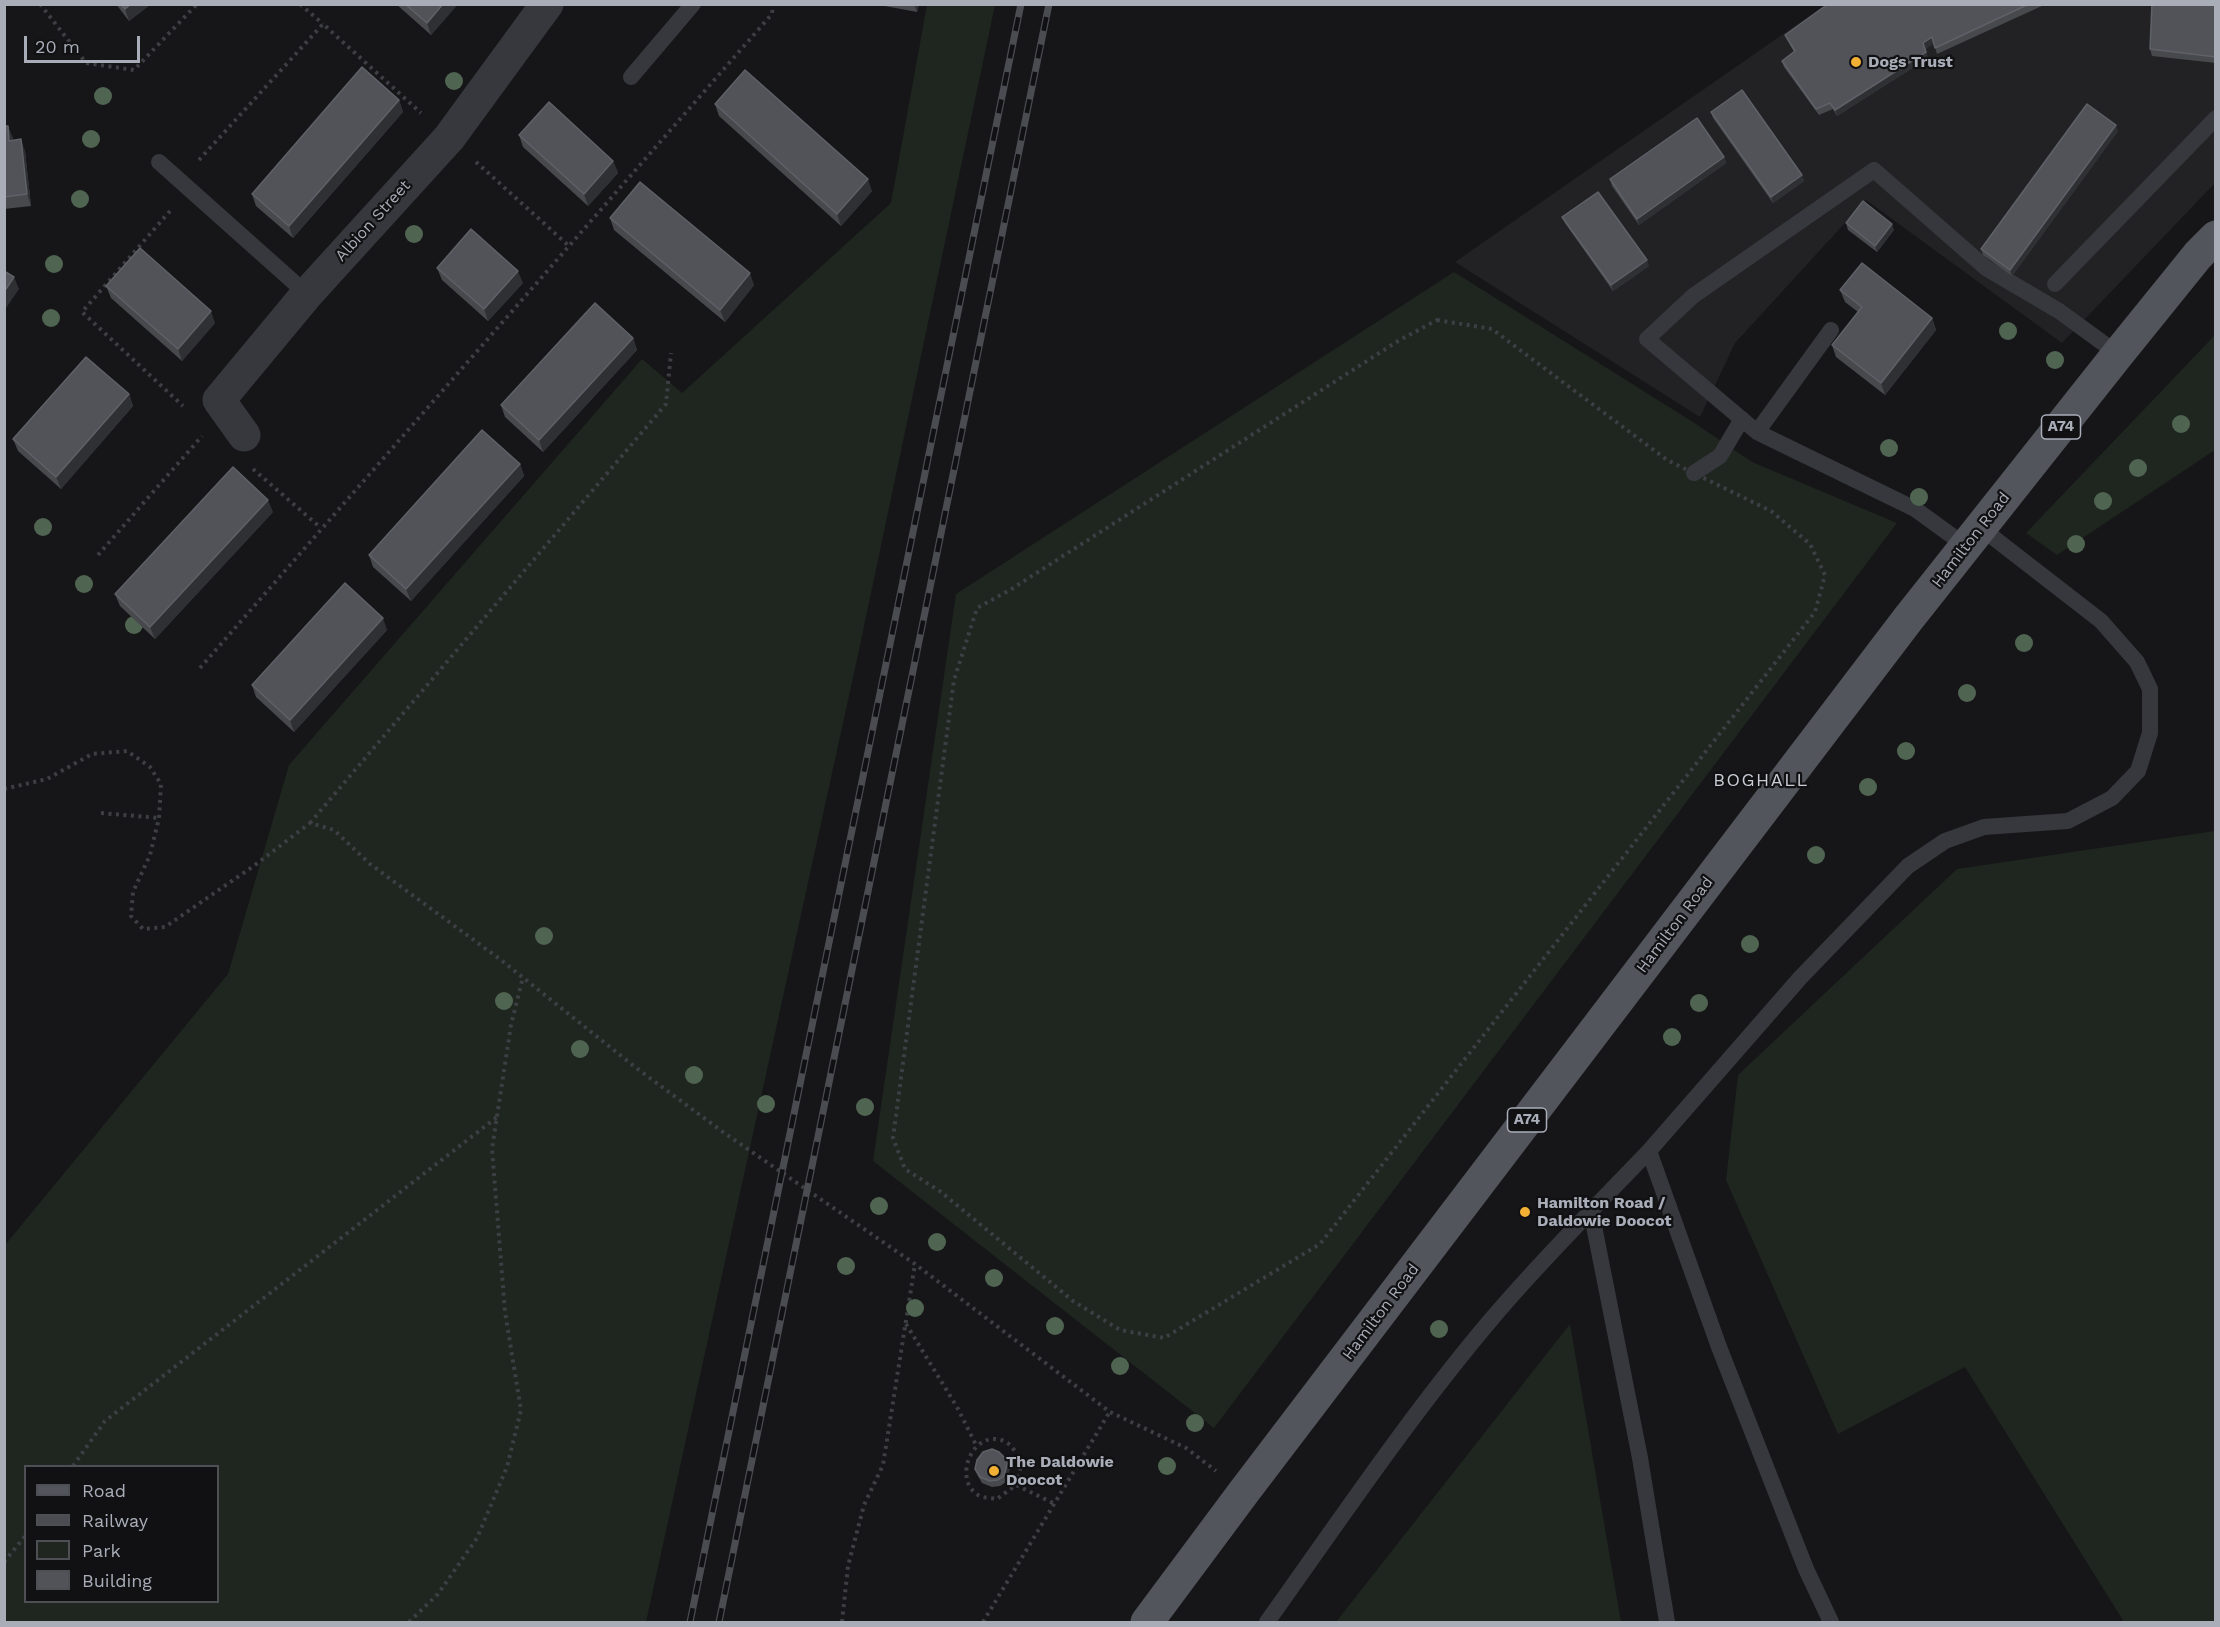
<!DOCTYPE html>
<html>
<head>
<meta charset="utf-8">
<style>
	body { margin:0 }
	#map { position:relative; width:2220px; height:1627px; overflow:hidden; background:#161618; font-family:"Work Sans",sans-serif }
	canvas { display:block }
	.frame { position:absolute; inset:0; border:6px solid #a8adb8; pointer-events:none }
	.legend { position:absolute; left:24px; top:1465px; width:195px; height:138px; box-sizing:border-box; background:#111113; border:2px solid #4d4f55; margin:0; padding:8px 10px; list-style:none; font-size:18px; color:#a8adb8 }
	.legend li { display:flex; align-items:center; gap:12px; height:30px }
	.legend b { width:30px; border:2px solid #4d4f55 }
	.scale { position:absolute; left:24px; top:36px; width:116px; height:27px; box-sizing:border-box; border:3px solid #a8adb8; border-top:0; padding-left:8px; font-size:18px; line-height:21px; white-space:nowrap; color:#a8adb8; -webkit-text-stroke:4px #111113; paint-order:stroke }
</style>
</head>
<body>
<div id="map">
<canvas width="2220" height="1627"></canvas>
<div class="frame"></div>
<ul class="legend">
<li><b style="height:8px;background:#53555c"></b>Road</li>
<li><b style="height:8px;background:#4a4c52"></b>Railway</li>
<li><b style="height:16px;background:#1e261f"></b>Park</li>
<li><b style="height:16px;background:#525359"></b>Building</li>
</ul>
<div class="scale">20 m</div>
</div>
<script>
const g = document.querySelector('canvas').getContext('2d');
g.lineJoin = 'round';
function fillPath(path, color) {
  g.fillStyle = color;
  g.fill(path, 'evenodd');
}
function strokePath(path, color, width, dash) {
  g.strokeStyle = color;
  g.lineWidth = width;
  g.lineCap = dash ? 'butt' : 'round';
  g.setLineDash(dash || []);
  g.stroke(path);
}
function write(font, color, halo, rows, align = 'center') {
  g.font = font + ' "Work Sans",sans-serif';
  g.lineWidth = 4.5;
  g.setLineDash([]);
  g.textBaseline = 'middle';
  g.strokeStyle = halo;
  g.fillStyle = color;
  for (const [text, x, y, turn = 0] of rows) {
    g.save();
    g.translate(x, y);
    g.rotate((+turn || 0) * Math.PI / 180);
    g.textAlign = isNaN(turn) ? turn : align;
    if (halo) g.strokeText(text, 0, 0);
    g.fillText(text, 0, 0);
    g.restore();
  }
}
fillPath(new Path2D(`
	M1825,5H2215V183L2062,343L1866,200L1735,343L1700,417L1455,262Z`), '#222225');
fillPath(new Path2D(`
	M927,5H995L859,650L646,1622H5V1245L228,974L289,765L642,359L682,393L891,203ZM218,1466V1602H26V1466Z
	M1454,272L1696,424L1752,462L1897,523L1214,1428L873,1161L956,594Z
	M2215,335V450L2057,555L2026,533Z
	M2215,831V1622H2124L1965,1367L1838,1434L1726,1180L1738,1075L1957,869Z
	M1570,1324L1621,1622H1336Z`), '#1e261f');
strokePath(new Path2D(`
	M40,4L86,63L134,70L197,4
	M300,4L323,24
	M199,160L323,24L421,113
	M476,162L569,246
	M170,211L82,312L183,406
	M1437,320L1492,329L1667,460L1771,511L1810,544L1825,575L1815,612L1320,1244L1164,1338L1120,1330L1073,1301L941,1192L905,1169L893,1138L954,680L977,608L1010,590L1398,341Z
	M253,469L321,528
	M98,555L202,436
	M200,668L772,14L773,4
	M4,789L47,779L92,754L127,751L150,767L161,784L159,818L150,855L133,892L131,916L143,929L165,927L255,865L310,823L334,830L370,864L501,960L635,1067L723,1132L915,1264L1110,1412L1186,1448L1216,1471
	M101,813L159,818
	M310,823L666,404L671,353
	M906,1324L957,1407L976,1445
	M73,1466L105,1421L497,1117
	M1016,1485L1022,1462C1017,1455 1012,1444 1004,1441C973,1428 952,1479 978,1495C983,1498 991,1498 997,1499L1016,1485L1055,1504
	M4,1562L26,1535
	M409,1622L438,1594L477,1538L507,1467L521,1410L505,1312L492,1149L511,1025L523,977
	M842,1622L848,1566L864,1505L883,1465L915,1264
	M983,1622L1109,1413`), '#3d3f44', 4, [3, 4.5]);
strokePath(new Path2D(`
	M631,77L693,4
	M159,162L307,294
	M2055,284L2216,118
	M1831,330L1757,432L1647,339L1693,296L1874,170L1986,268L2059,311L2118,354
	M1757,432L1915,509L1966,546
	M1694,473L1720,456L1742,419
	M1649,1151L1719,1347L1806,1569L1831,1622
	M1267,1622C1339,1521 1409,1417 1489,1322C1522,1283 1556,1247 1591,1211
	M1667,1622L1640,1458L1591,1211L1649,1151L1800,978L1908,866L1945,841L1984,827L2068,821L2112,798L2138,771L2150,733V689L2137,662L2101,621L1981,528`), '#37383d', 16);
strokePath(new Path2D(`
	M244,435L219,400L307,294L449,138L547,4`), '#37383d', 33);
strokePath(new Path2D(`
	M1147,1622L1243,1493L1908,619L2118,354L2198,255L2216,237`), '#53555c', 33);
const rail = new Path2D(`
	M690,1622L1021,4
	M719,1622L1049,4`);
strokePath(rail, '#4a4c52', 7);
strokePath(rail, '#111113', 4.5, [14]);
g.fillStyle = '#506452';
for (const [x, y] of [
	[454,81],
	[103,96],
	[91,139],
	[80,199],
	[414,234],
	[54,264],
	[51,318],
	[2008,331],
	[2055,360],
	[2181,424],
	[1889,448],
	[2138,468],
	[1919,497],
	[2103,501],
	[43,527],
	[2076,544],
	[84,584],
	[134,625],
	[2024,643],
	[1967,693],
	[1906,751],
	[1868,787],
	[1816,855],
	[544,936],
	[1750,944],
	[504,1001],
	[1699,1003],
	[1672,1037],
	[580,1049],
	[694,1075],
	[766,1104],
	[865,1107],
	[879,1206],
	[937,1242],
	[846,1266],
	[994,1278],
	[915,1308],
	[1055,1326],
	[1439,1329],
	[1120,1366],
	[1195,1423],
	[1167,1466]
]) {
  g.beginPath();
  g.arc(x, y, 9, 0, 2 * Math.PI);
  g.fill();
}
fillPath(new Path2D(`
	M116,4H151L129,21Z
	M396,4H458L431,35Z
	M874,4H919L917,12Z
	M1828,4H2043L2044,5L1937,54L1934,43L1925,49L1928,58L1837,116L1833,109L1819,115L1784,67L1782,61L1794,52L1788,41L1785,35Z
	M2216,4V63L2152,56L2150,49Z
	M399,100L403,112L293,238L256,206L252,194Z
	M715,104L872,191L841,226L719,116Z
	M1711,112L1804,181L1773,203L1713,118Z
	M4,126L13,138V140L25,151L31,206L4,209Z
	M2118,131L2012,276L1983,255L1981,249Z
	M519,135L613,161L618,173L588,206L523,147Z
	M1724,157L1726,163L1639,225L1612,186L1610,179Z
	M1562,217L1649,266L1613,291L1565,223Z
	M610,218L754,285L725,322L614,230Z
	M1846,223L1894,230L1877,252L1848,230Z
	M437,268L523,283L488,321L442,280Z
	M106,286L215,323L182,361L111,298Z
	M1840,290L1932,318L1936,330L1885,395L1836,357L1832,345L1858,312L1845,302Z
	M633,338L637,350L543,452L505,417L501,405Z
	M129,394L133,406L61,489L18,451L13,439Z
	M520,464L524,476L411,601L373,567L369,555Z
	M273,512L155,639L120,606L115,594Z
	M387,630L294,732L256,697L252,685Z
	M1008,1461L1010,1468L1006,1482L1000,1486L992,1487L982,1483L978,1476L975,1469Z`), '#47494d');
fillPath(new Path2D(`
	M131,4H151L129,21L125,9Z
	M443,4H458L431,35L427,23Z
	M914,4H919L917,12Z
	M1932,37L1934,43L1925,50L1923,43Z
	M1926,52L1928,58L1837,116L1835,110Z
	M399,100L403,112L293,238L289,226Z
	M2116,125L2118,131L2012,276L2010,270Z
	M8,126L13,138L14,153L9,141Z
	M21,139L25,151L31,206L27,194Z
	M1724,157L1726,163L1639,225L1637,219Z
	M613,161L618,173L588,206L584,194Z
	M1802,175L1804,181L1773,203L1771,197Z
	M868,179L872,191L841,226L837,214Z
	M1892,224L1894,230L1877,252L1875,246Z
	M1647,260L1649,266L1613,291L1611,285Z
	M518,271L523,283L488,321L484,309Z
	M750,273L754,285L725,322L720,310Z
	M14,277L19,289L4,311V292Z
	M211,311L215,323L182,361L178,349Z
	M1932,318L1936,330L1885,395L1881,383Z
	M633,338L637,350L543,452L539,440Z
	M129,394L133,406L61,489L56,477Z
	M520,464L524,476L411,601L406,589Z
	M268,500L273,512L155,639L150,627Z
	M383,618L387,630L294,732L290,720Z
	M1008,1461L1010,1468L1006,1482L1004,1476Z`), '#2f3033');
const building = new Path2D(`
	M121,4H131L125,9Z
	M405,4H443L427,23Z
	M1828,4H2029L1935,48L1932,37L1923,43L1926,52L1835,110L1830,103L1816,109L1782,61L1795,51L1785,35Z
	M2152,4H2216V57L2150,49Z
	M362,67L399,100L289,226L252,194Z
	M745,70L868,179L837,214L715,104Z
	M1742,90L1802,175L1771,197L1711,112Z
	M549,102L613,161L584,194L519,135Z
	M2087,104L2116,125L2010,270L1981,249Z
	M1697,118L1724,157L1637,219L1610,179Z
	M4,126H8L9,141L21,139L27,194L4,197Z
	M640,182L750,273L720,310L610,218Z
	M1598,192L1647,260L1611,285L1562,217Z
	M1863,201L1892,224L1875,246L1846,223Z
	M471,229L518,271L484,309L437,268Z
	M140,248L211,311L178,349L106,286Z
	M1862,263L1932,318L1881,383L1832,345L1862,307L1840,290Z
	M4,271L14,277L4,292Z
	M595,303L633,338L539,440L501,405Z
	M86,357L129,394L56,477L13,439Z
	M482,430L520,464L406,589L369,555Z
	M233,467L268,500L150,627L115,594Z
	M345,583L383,618L290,720L252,685Z
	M992,1449L999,1452L1008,1461L1004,1476L998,1480L990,1481L980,1477L975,1469L977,1460L983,1452Z`);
fillPath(building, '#525359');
strokePath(building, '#5f6168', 1.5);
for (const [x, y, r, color] of [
	[1856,62,6,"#f2b134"],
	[1525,1212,6,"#f2b134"],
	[994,1471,6,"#f2b134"]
]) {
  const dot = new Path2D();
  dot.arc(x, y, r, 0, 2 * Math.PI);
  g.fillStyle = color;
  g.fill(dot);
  strokePath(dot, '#111113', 2);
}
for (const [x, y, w] of [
	[2061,427,39],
	[1527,1120,39]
]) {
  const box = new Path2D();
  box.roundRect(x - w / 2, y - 12, w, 24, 4.5);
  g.fillStyle = '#111113';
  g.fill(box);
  strokePath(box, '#a8adb8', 1.5);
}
write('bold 15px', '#a8adb8', null, [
	["A74",2061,427],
	["A74",1527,1120]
]);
write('bold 16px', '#a8adb8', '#111113', [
	["Dogs Trust",1868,62],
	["Hamilton Road /",1537,1203],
	["Daldowie Doocot",1537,1221],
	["The Daldowie",1006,1462],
	["Doocot",1006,1480]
], 'left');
write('16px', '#a8adb8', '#111113', [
	["Albion Street",373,221,-48],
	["Hamilton Road",1971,540,-52],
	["Hamilton Road",1675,925,-53],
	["Hamilton Road",1381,1312,-53]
]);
g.letterSpacing = '1.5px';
write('18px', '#c9ccd4', '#111113', [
	["BOGHALL",1761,781]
]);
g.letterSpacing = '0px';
</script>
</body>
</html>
